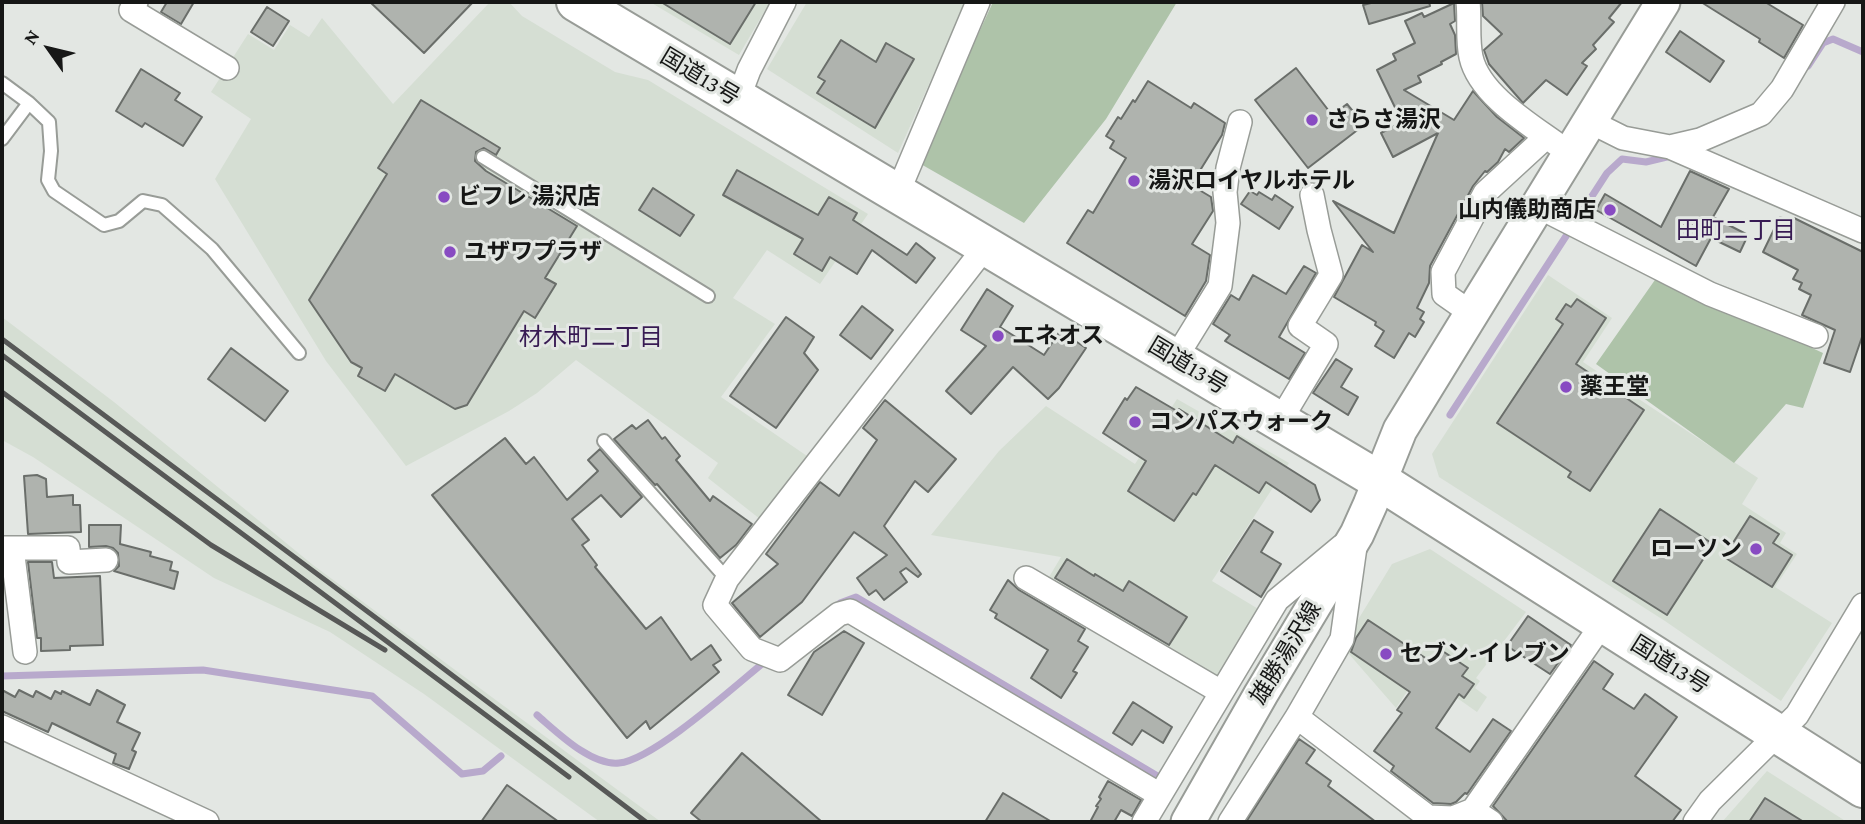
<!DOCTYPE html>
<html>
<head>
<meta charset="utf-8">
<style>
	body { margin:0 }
	#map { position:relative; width:1865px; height:824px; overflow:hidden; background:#e3e7e3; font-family:"Crimson Pro",serif }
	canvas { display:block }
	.frame { position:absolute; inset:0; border:4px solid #161716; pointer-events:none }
	.north { position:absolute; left:14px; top:14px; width:70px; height:70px; -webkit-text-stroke:5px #e3e7e3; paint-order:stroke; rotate:304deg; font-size:19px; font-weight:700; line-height:28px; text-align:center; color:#161716 }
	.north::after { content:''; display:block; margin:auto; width:24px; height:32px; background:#161716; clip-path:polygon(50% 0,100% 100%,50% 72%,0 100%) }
</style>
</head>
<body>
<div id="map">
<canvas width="1865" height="824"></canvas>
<div class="frame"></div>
<div class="north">N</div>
</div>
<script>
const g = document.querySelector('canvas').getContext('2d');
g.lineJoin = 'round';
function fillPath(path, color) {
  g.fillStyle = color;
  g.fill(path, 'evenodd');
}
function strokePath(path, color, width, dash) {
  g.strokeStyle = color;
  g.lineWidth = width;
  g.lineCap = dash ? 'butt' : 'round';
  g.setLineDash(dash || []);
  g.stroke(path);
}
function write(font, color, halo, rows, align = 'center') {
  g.font = font + ' "Crimson Pro","Noto Sans JP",serif';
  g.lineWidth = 6;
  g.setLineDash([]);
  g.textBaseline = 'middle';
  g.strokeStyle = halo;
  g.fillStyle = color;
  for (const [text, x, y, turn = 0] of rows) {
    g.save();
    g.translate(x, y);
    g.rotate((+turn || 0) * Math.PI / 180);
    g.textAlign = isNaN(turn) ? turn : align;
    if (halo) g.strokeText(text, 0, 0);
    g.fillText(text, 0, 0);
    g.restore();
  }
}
fillPath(new Path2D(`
	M490,2H509L522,16L615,72L648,80L868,214L820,284L767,250L733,298L775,324L721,397L807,456L760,519L708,478L718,463L576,360L537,393L509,411L406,466L326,361L215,179L251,119L211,92L248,34L274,50L290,25L309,37L322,18L393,104Z
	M650,2H770L739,55Z
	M807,2H966L898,153L767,69Z
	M1548,275L1612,318L1583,362L1758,478L1742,504L1786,533L1780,543L1797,554L1775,587L1832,623L1781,701L1665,621L1439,477L1432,454Z
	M2,317L114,402L313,565L661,822H600L424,694L330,632L214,578L33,457L2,440Z
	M1177,399L1289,463L1212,581L1260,610L1216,682L1046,582L1061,557L931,535L999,451L1046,406L1135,464Z
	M1430,549L1526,612L1476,678L1480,681L1475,688L1487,697L1477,712L1420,672L1396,708L1342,646L1392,564Z
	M1767,771L1847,822H1722Z`), '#d5ded3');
fillPath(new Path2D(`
	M993,2H1177L1106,119L1024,223L919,163Z
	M1657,277L1823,353L1803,408L1786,404L1734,463L1596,364Z`), '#aec3a9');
strokePath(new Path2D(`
	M1808,66L1823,43L1833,39L1863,52
	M1450,415L1607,173L1622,159L1646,162L1675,155
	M840,603L856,597L1166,781
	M2,676L203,670L372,696L462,774L483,771L501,756
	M537,715C557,732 591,766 619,763C654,760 737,684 768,659`), '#b8a9cc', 7);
const building = new Path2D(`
	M167,2H194L181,24L161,12Z
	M370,2H473L424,53Z
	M661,2H756L730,44Z
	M1375,2H1429L1430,6L1369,24L1363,5Z
	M1482,2H1622L1609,18L1614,22L1593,45L1596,49L1582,63L1587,66L1567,95L1546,80L1523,103L1489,64L1484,50L1502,34L1483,16Z
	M1701,2H1765L1803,25L1784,58L1759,42L1760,39Z
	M1454,3L1455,21L1450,24L1455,35L1456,54L1441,62L1442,64L1418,76L1421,82L1404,90L1454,120L1473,91L1497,117L1524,138L1509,152L1505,149L1498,162L1487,172L1485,171L1473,186L1430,266L1429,283L1417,308L1424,312L1420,319L1424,322L1415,337L1409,333L1394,358L1375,346L1384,331L1375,325L1376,322L1334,297L1362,245L1373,252L1333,201L1394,233L1438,133L1393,157L1381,133L1402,122L1377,70L1396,60L1393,54L1415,43L1405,21L1422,13L1424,17Z
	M267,7L289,21L273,46L251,32Z
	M1680,31L1724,61L1710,82L1666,52Z
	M841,40L876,62L886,43L914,59L875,128L817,93L825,81L818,77Z
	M1296,68L1332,115L1347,104L1364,125L1308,168L1255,100Z
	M141,69L180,93L175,100L202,117L183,146L145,123L142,127L116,111Z
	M1148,81L1191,108L1194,103L1225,123L1222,135L1191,185L1211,197L1213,211L1192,244L1210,255L1206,281L1185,316L1067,243L1088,210L1093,213L1126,158L1110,148L1114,141L1106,136L1118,117L1121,119L1133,100L1135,102Z
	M421,100L500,148L496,155L484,148L476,152L475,161L486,171L577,226L545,278L556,284L535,318L524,311L467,405L455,409L395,374L385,391L358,376L362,368L351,362L309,300L387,174L378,168Z
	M737,170L818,215L829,197L857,213L853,220L907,255L916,243L935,258L916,283L872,250L857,274L830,257L822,271L794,254L803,239L723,195Z
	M1690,171L1729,189L1713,217L1748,235L1740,252L1711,238L1696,266L1596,210L1605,194L1661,227Z
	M653,188L694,215L680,236L639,210Z
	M1250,191L1257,195L1259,192L1272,200L1275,195L1293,207L1279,229L1241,204Z
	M1780,217L1792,222L1794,218L1863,252V334L1850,372L1824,363L1835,330L1802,315L1811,295L1799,289L1802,283L1793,279L1798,270L1763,252Z
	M1304,266L1316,273L1279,337L1305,353L1289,379L1225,341L1230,335L1213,324L1231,295L1239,300L1253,275L1286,294Z
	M987,289L1013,306L1000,327L1044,355L1060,331L1086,348L1059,388L1048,399L1013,367L971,414L946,391L986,346L961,330Z
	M1577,299L1606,318L1576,364L1644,410L1590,491L1568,477L1571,472L1497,423L1563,324L1556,319L1566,304L1571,307Z
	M862,306L893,330L871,359L840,335Z
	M786,317L814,337L804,353L818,370L776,428L730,396Z
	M231,348L288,391L265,421L208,379Z
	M1336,359L1352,369L1341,387L1358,397L1348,415L1313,393Z
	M1136,387L1177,411L1179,409L1233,443L1237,436L1315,485L1320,500L1311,512L1266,482L1259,493L1215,465L1196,495L1193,493L1174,521L1128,491L1146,461L1103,433L1125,398L1127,400Z
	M885,400L956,459L928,492L915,481L884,526L921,574L918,577L906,568L900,572L907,582L884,600L876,590L869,595L857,578L887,555L854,532L802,602L760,637L732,603L778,564L766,554L820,482L839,496L877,440L863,428Z
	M648,420L662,439L665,437L680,456L676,460L710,501L713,496L752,524L736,545L720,558L657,484L655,485L614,439L632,425L636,429Z
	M505,438L526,464L534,457L567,500L598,471L588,460L600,449L642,497L621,517L601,495L572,519L589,540L582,545L597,565L595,567L646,629L661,617L691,660L711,645L721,660L713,665L719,672L650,729L646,721L627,738L432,495Z
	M37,475L46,479L47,497L73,495V505H80L81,532L28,534L24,476Z
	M1660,509L1713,544L1667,615L1613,581Z
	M1750,516L1779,534L1773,543L1792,555L1772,587L1724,557Z
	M1254,520L1273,532L1261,552L1281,564L1261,597L1221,571Z
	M89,525H121L120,544L151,552L150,556L172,562L170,570L178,572L174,589L114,571L119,566L118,553L113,548L106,546L89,547Z
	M1067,559L1094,576L1095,574L1123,591L1129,581L1187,617L1169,645L1055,578Z
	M28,562H52L54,578L100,576L103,645L70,646V650L41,651V638H37Z
	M1008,580L1019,590L1085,629L1078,641L1088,647L1073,671L1077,673L1061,698L1031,678L1048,650L995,618L997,614L990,610Z
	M1528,616L1571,645L1550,674L1507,646Z
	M1368,620L1433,663L1441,650L1468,668L1462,676L1474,684L1464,698L1459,694L1436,728L1470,752L1493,719L1511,731L1467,794L1465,793L1456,802L1451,804L1433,803L1391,771L1394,766L1374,751L1402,713L1397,710L1410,692L1351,652L1356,638Z
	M844,631L864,643L822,715L788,695L814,652Z
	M1594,661L1613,674L1603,689L1634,709L1645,694L1677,717L1635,776L1681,810L1672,822H1508L1493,806Z
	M2,690L15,697L19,690L33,697L36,691L51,699L55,691L61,694L62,691L90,705L97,690L125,705L117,722L140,733L132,750L136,752L129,769L113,763L116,754L52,723L48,732L2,711Z
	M1133,702L1172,727L1163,743L1142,730L1132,745L1113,733Z
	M1299,739L1315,750L1306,763L1331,781L1328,786L1376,822H1246Z
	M742,753L822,822H702L691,813Z
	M1108,781L1141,800L1132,816L1121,810L1114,822H1090L1098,807L1096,806L1101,799L1099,797Z
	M507,785L559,822H481Z
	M1003,793L1052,822H985Z
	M1765,798L1804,822H1749Z`);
fillPath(building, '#afb3ae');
strokePath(building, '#6a6e6a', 2);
const lane = new Path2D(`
	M2,83L29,103L49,122L51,151L48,180L54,191L104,225L119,221L143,201L162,205L212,249L299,353
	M2,139L29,103
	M483,157L708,296
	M604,441L727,579`);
const street = new Path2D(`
	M136,2L131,10L227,68
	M1468,2C1470,19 1467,39 1471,57C1479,94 1529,124 1558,145
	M738,99L749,70L784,2
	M1589,121L1623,138L1670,147L1863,231
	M1670,147L1700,140L1761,114L1782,89L1833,2
	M898,192L978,2
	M1537,206L1710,294L1816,336
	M986,246L727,579L715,605L752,649L780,660L839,614L850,611L1160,795
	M1471,313L1444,294L1443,272L1485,193L1546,137
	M1175,359L1220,286L1228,223L1225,192L1228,168L1240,122
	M1280,421L1326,344L1300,326L1331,275L1319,230L1312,195
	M2,548H68L69,562L106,560
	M12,548L25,652
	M1026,578L1221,692
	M1297,717L1428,817L1453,818L1473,810L1491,822
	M2,727L207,822
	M1473,810L1603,623
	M1144,822L1277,600L1342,546
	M1230,822L1297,717L1342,639L1355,547
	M1695,822L1710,801L1797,715L1863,605`);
const secondary = new Path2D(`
	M1188,822L1261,694L1357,534L1370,505L1400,430L1663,2`);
const highway = new Path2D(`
	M576,2L1380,481L1863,788`);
strokePath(lane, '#989c97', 16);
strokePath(street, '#989c97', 26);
strokePath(secondary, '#989c97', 37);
strokePath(highway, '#989c97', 42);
strokePath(lane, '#fff', 12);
strokePath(street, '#fff', 23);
strokePath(secondary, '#fff', 33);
strokePath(highway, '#fff', 38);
strokePath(new Path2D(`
	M2,339L411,644L646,822
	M2,355L569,777
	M2,392L211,545L385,650`), '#575857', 5);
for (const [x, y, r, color] of [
	[1312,120,7,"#884bc2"],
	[1134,181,7,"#884bc2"],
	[444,197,7,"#884bc2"],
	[1610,210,7,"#884bc2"],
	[450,252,7,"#884bc2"],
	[998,336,7,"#884bc2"],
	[1566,387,7,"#884bc2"],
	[1135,422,7,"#884bc2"],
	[1756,549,7,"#884bc2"],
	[1386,654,7,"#884bc2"]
]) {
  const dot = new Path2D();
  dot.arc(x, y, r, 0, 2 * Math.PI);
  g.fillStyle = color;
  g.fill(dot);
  strokePath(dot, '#e3e7e3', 2.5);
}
write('23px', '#161716', '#e3e7e3', [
	["国道13号",700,77,31],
	["国道13号",1188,366,31],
	["雄勝湯沢線",1286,653,-59],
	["国道13号",1670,665,32]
]);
write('bold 23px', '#161716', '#e3e7e3', [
	["さらさ湯沢",1326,120],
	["湯沢ロイヤルホテル",1148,181],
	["ビフレ 湯沢店",458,197],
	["山内儀助商店",1596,210,"right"],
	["ユザワプラザ",464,252],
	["エネオス",1012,336],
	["薬王堂",1580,387],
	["コンパスウォーク",1149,422],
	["ローソン",1742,549,"right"],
	["セブン-イレブン",1400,654]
], 'left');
write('24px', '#371a53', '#e3e7e3', [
	["田町二丁目",1736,231],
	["材木町二丁目",591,338]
]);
</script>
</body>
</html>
